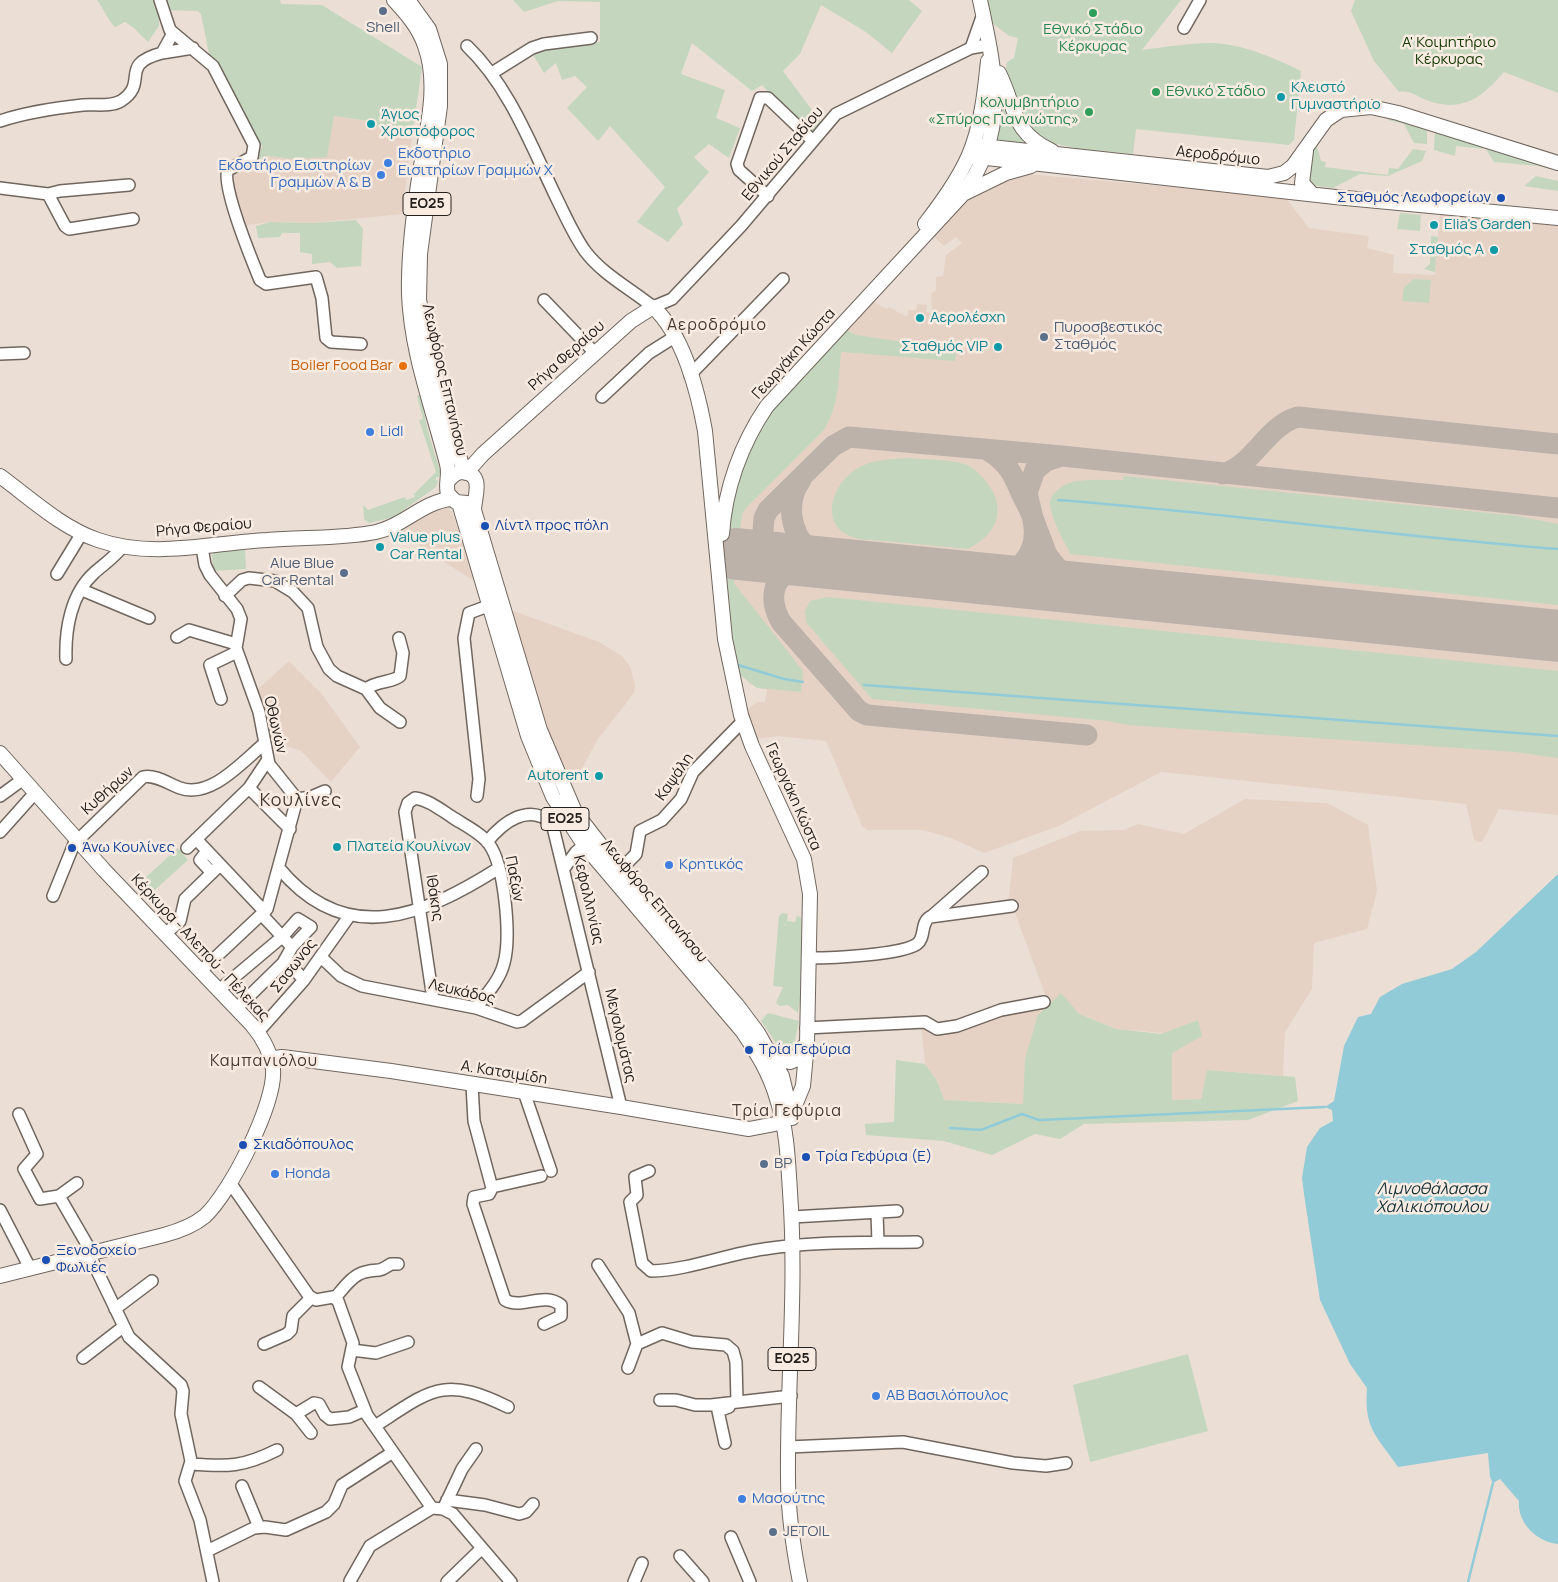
<!DOCTYPE html>
<html>
<head>
<meta charset="utf-8">
<style>
	body { margin:0 }
	canvas { display:block; background:#eaded5 }
</style>
</head>
<body>
<canvas width="1558" height="1582"></canvas>
<script>
const g = document.querySelector('canvas').getContext('2d');
g.lineJoin = 'round';
function fillPath(path, color) {
  g.fillStyle = color;
  g.fill(path, 'evenodd');
}
function strokePath(path, color, width, dash) {
  g.strokeStyle = color;
  g.lineWidth = width;
  g.lineCap = dash ? 'butt' : 'round';
  g.setLineDash(dash || []);
  g.stroke(path);
}
function write(font, color, halo, rows, align = 'center') {
  g.font = font + ' Manrope,sans-serif';
  g.lineWidth = 5;
  g.setLineDash([]);
  g.textBaseline = 'middle';
  g.strokeStyle = halo;
  g.fillStyle = color;
  for (const [text, x, y, turn = 0] of rows) {
    g.save();
    g.translate(x, y);
    g.rotate((+turn || 0) * Math.PI / 180);
    g.textAlign = isNaN(turn) ? turn : align;
    if (halo) g.strokeText(text, 0, 0);
    g.fillText(text, 0, 0);
    g.restore();
  }
}
fillPath(new Path2D(`
	M333,116L376,122V126L413,130L402,214L313,223L270,222L242,226L229,176L268,156L280,157Z
	M1027,174L1285,197L1309,228L1369,236L1367,248L1394,255L1393,273L1435,275L1440,214L1558,224V815L1499,809L1482,842H1477L1474,839L1466,804L1161,772L1059,826L984,853L951,838L923,830H867L862,826L826,741L777,736L756,739L747,710L757,702H765L767,689L749,684L724,586L726,524L732,489L765,418L872,301L887,309L889,307L905,316L908,315V310H916L917,304L927,305L926,312L932,313L931,294L936,290V277L943,276L946,255L962,243L956,237L944,246L934,237L967,201L990,186L1014,176Z
	M445,506L452,512L474,578L471,579L404,536L403,531L433,509Z
	M511,610L599,642L622,656L630,666L635,685L634,693L598,739L574,783L554,746L527,668Z
	M289,661L321,693L360,747L331,782L300,750L272,743L257,690Z
	M1245,799L1327,803L1368,825L1377,891L1367,929L1314,943L1312,989L1285,1032L1283,1076L1207,1070L1201,1099L1171,1100L1172,1052L1202,1036L1116,1029L1079,1014L1026,1059L1023,1104L944,1100L937,1081L925,1064L921,1025L933,1030L1046,997L1015,913L1004,914V900L1009,898L1013,858L1080,831L1124,830L1138,824L1184,834Z`), '#e6d2c5');
fillPath(new Path2D(`
	M97,0H280L281,4L322,5L422,67L413,130L375,126L376,122L334,116L327,157L293,159L268,156L253,162L263,146L256,145L209,54L201,14L198,11L159,10V26L148,42L134,28L125,22L115,27C107,19 104,9 97,0Z
	M513,0H909L922,11L892,53L866,32L821,5L800,54L783,71L823,125L813,139L762,85L752,91L692,43L681,74L725,90L716,118L740,128L729,158L709,144L694,157L709,172L677,209L683,224L668,242L637,222L665,187L610,126L598,141L567,108L587,87L575,76L562,80L556,63L544,73L532,53L536,50L600,42V2L558,1L524,12Z
	M987,0H1181L1142,50C1165,47 1189,43 1212,43C1242,44 1275,58 1301,71L1294,140L1289,145L1136,129L1133,154C1106,150 1047,151 1030,129C1016,112 1012,89 1006,68L1007,62L1014,58L1018,38L1009,36L991,22Z
	M1355,0H1558V93L1504,72C1481,99 1460,114 1424,99C1414,95 1410,90 1399,92L1374,61L1351,11Z
	M1001,94L1036,147L993,143Z
	M1358,110L1390,114L1427,126V144L1414,143L1404,124L1388,120L1389,116C1344,110 1340,106 1313,145L1318,149L1321,161L1326,162L1325,167L1388,175L1389,168L1398,169L1413,149L1426,151L1422,161L1388,176L1360,174L1333,188L1310,185C1296,169 1319,125 1335,115C1342,110 1349,110 1358,110Z
	M1435,129L1558,168V171L1538,166L1494,162L1486,149L1456,146L1455,156L1434,150Z
	M1536,176L1558,181V191L1524,186Z
	M1400,213L1421,215L1420,231L1397,229Z
	M356,220L363,229L361,266L337,268L330,262L312,264V254L300,252V233H282L280,237L258,238L256,226L270,222L313,223Z
	M1431,236L1438,237L1435,272L1424,269L1430,264Z
	M1414,279L1431,280L1429,303L1402,301L1404,287Z
	M845,329L856,335L952,349L956,354L955,361L841,352C838,382 840,404 823,431L746,508L742,515L734,583L803,671L801,692L757,688L735,671L724,586L726,524L732,489L765,418Z
	M421,394L427,428L440,471L439,477H436V480L438,481L436,487L394,517L369,523L364,519L363,505L368,510L405,497L406,500L415,497L414,494L436,472L419,420L423,419L417,396Z
	M910,458C927,460 948,459 964,464C971,465 978,473 983,478C1008,505 1000,533 968,549C940,546 912,544 884,541C874,540 862,541 853,537C821,527 830,490 851,473C867,459 891,459 910,458Z
	M1124,476L1518,516L1558,524V605L1071,554C1064,542 1051,518 1050,504C1049,492 1067,482 1077,481C1092,479 1108,480 1123,480Z
	M245,550L246,569L213,571L212,551Z
	M828,597L1558,671V758L1515,752L1128,725L1109,721L872,699L806,622L805,611L810,601Z
	M178,848L188,860L146,898L136,886Z
	M782,913L788,914L787,921L795,922L797,916L801,917L802,990L798,1013L788,1005L780,1006L776,1003L783,987L773,986L779,916Z
	M1061,993L1079,1014L1116,1029L1161,1034L1198,1020L1202,1036L1172,1053V1100L1201,1099L1207,1070L1295,1077L1298,1101L1248,1120L1084,1124L1060,1139L1035,1134L992,1155L944,1141L866,1135L865,1124L894,1122L896,1060L925,1064L937,1081L944,1100L1023,1104L1025,1059L1038,1015Z
	M768,1013L799,1021L792,1055L783,1053L761,1021Z
	M1188,1354L1208,1431L1090,1462L1073,1385Z`), '#c4d7be');
fillPath(new Path2D(`
	M1558,874V1544C1537,1542 1517,1523 1519,1501L1500,1479L1493,1483L1490,1477L1488,1453L1398,1467C1376,1435 1364,1429 1367,1388L1350,1364L1320,1300L1304,1194L1302,1178L1307,1147L1320,1128L1333,1121L1332,1110L1325,1107L1334,1101L1344,1046L1358,1017L1371,1014L1380,997L1402,984L1452,969L1476,952Z`), '#92cbd8');
strokePath(new Path2D(`
	M1058,500C1225,513 1391,536 1558,549
	M735,664L784,679L803,682
	M864,685L1558,736
	M950,1128L981,1130L1022,1114L1039,1120L1325,1107
	M1468,1582L1493,1483`), '#92cbd8', 2.5);
strokePath(new Path2D(`
	M1062,456L1046,461L1035,470L1027,493L1033,518L1047,555L1067,580L1086,589
	M1223,474C1254,465 1267,425 1298,417L1558,444
	M801,480C785,502 790,533 810,551C819,559 831,562 842,564
	M763,532L764,518L768,510L833,446L849,437L1062,456L1558,508
	M822,562C785,562 761,586 781,622L859,711L867,715L1087,735
	M983,578C1017,577 1040,555 1033,520C1031,511 1026,503 1022,495C1013,474 1007,461 987,450`), '#bcb2aa', 21);
strokePath(new Path2D(`
	M737,554L1558,636`), '#bcb2aa', 52);
const minor = new Path2D(`
	M160,0L170,30L213,66L254,145L252,157L228,170C220,183 253,263 260,280L266,284L316,277L322,298L326,338L331,342L361,344
	M1184,28L1200,0
	M467,46C509,86 531,145 556,197C565,215 573,234 585,251C602,274 631,289 653,307L672,299L741,226L836,114L971,48L988,45
	M971,48L983,14
	M162,53L193,48
	M492,73L532,48L544,44L591,38
	M0,121C27,112 55,108 83,105C95,104 111,107 121,101C150,82 117,65 162,53L173,33
	M0,188L48,194L65,226L69,229L133,219
	M48,194L60,191L129,185
	M768,196L739,170L737,164L760,98H768L813,141
	M544,300L595,353
	M0,354L24,353
	M690,375L783,279
	M602,397L649,353L676,336
	M57,574L82,533
	M82,590L149,618
	M225,596L242,580L249,578L275,581L293,592L308,608L317,647L329,669L337,676L366,689L380,708L400,722
	M177,637L189,630L236,644
	M66,659C65,629 71,594 94,573C104,564 115,557 123,546
	M366,689C377,680 392,683 400,676L403,653L399,638
	M221,699L210,665L237,652
	M249,788L290,829
	M0,796L22,780
	M477,796L479,779L464,638L469,613L488,606
	M297,799L311,797L325,791
	M0,832L34,794
	M196,839L265,912
	M487,842C503,822 528,803 552,823L621,1107
	M187,848L249,788L267,761
	M207,851L200,860L212,873
	M565,867L576,852L590,840
	M279,868C346,949 423,916 499,868
	M620,870L636,854L640,831L662,820L681,799L693,772L743,721
	M53,896L74,844L143,777C155,774 169,784 180,788C211,799 243,761 265,743
	M932,916L982,872
	M165,934L180,921L185,899L220,865
	M321,957L341,976L362,986L476,1008L517,1022L522,1021L589,972
	M809,958C831,958 901,955 917,944C926,937 920,923 930,917L1012,906
	M285,959L304,980
	M201,971L267,909L297,799L269,764L259,712L236,648L241,619L237,609L210,575L205,565L202,547
	M219,990L282,937L298,919L311,927L292,947
	M433,999L405,812L408,803L415,798C429,800 441,810 452,817C464,825 481,833 489,844C505,866 511,937 504,963C500,980 486,995 476,1008
	M237,1008L283,963L292,947L262,915
	M806,1028L925,1022L937,1029L957,1026L1001,1010L1044,1002
	M258,1032L304,980L350,915
	M472,1085L474,1121L492,1188L489,1194L474,1197L473,1204L505,1300C522,1310 543,1291 561,1305V1316L544,1324
	M524,1092L551,1171
	M19,1114L37,1154L24,1169L40,1199L59,1196L77,1183
	M649,1171L635,1177L637,1195L630,1202L642,1263L651,1271C690,1270 726,1254 764,1249C815,1241 865,1243 917,1242
	M231,1184L309,1296L316,1300L333,1297L338,1301L353,1343L348,1367L367,1415L432,1508L443,1509L453,1514L511,1582
	M492,1187L541,1176
	M59,1196L92,1253
	M0,1210L30,1268
	M877,1213L878,1242
	M792,1217L897,1211
	M89,1254L129,1337L181,1385L183,1391L181,1414L191,1461L185,1481L200,1520L213,1582
	M598,1265L629,1313L637,1344
	M335,1298C343,1289 352,1275 365,1272C381,1268 375,1274 391,1264H398
	M115,1309L152,1281
	M264,1344L287,1334L291,1330L293,1316L311,1298
	M352,1350L376,1353L408,1342
	M83,1358L123,1327
	M628,1368L637,1344L662,1333L692,1342L726,1345L733,1351L736,1362L737,1402
	M259,1387L296,1414L311,1433
	M660,1400H676L695,1405H711L791,1396
	M296,1414L314,1403L319,1404L325,1415L330,1419L349,1417L365,1410
	M375,1426C431,1390 443,1375 508,1407
	M725,1443L718,1411L729,1407
	M788,1447L903,1442L1013,1463L1046,1466L1066,1463
	M191,1464C228,1467 243,1467 277,1450
	M242,1486L259,1527
	M447,1500L485,1505L519,1514L526,1512L533,1504
	M445,1505L462,1469L476,1449
	M731,1537L750,1582
	M207,1551L254,1528L265,1527L286,1530L326,1512L334,1504L342,1485L393,1452
	M680,1556L703,1582
	M350,1581L370,1546L432,1508
	M447,1582L481,1549
	M634,1582L642,1563`);
const major = new Path2D(`
	M394,0C407,14 419,28 425,46C439,84 427,128 421,166C414,208 408,252 409,294C411,352 433,409 447,464C450,475 445,484 448,494L456,502L467,503
	M408,0L429,29L440,64V106L420,254L419,300L434,372L464,472
	M999,73C1016,107 1011,132 1052,151
	M973,145L1268,177L1284,173L1293,166L1326,120L1341,110L1371,107L1398,113L1558,163
	M1306,151L1302,183L1312,194
	M969,156L1335,197L1558,218
	M963,194L1006,173L1031,166
	M925,224C941,203 958,180 969,155C981,127 985,91 988,61
	M0,476C30,498 62,528 98,540C152,559 211,543 267,540C302,537 343,539 376,532C404,526 423,501 452,499
	M449,480C453,475 457,472 463,472C485,474 474,498 474,510L540,730L575,812L620,870L737,1005L758,1033L782,1076L792,1118
	M459,503L528,736L553,797L584,845L743,1032C757,1053 770,1074 777,1099C787,1129 788,1160 790,1192C797,1287 787,1382 788,1477C788,1512 793,1547 800,1582
	M722,534C725,489 741,444 767,406L963,194C1010,130 995,71 980,0
	M0,753L104,870L252,1025C262,1037 271,1053 273,1069C276,1103 230,1193 205,1216C193,1226 179,1231 164,1235L0,1276
	M771,1051L782,1060L790,1062L795,1060L803,1047
	M270,1059L282,1057L391,1071L621,1107L749,1129L775,1124L791,1115L803,1086L807,1043L810,894L804,859L752,746L741,715L725,639L705,431C698,392 683,334 653,307L631,321L483,454L466,473`);
strokePath(minor, '#71665e', 14);
strokePath(major, '#71665e', 16);
strokePath(minor, '#fff', 11);
strokePath(major, '#fff', 14);
for (const [x, y, r, color] of [
	[383,11,5,"#5c6f8a"],
	[1093,13,5,"#2e9e5b"],
	[1156,92,5,"#2e9e5b"],
	[1281,97,5,"#0f9aa8"],
	[1089,112,5,"#2e9e5b"],
	[371,124,5,"#0f9aa8"],
	[388,163,5,"#3f7fe0"],
	[381,175,5,"#3f7fe0"],
	[1501,198,5,"#1a4fb4"],
	[1434,225,5,"#0f9aa8"],
	[1494,250,5,"#0f9aa8"],
	[920,318,5,"#0f9aa8"],
	[1044,337,5,"#5c6f8a"],
	[998,347,5,"#0f9aa8"],
	[403,366,5,"#e8710a"],
	[370,432,5,"#3f7fe0"],
	[485,526,5,"#1a4fb4"],
	[380,547,5,"#0f9aa8"],
	[344,573,5,"#5c6f8a"],
	[599,776,5,"#0f9aa8"],
	[337,847,5,"#0f9aa8"],
	[72,848,5,"#1a4fb4"],
	[669,865,5,"#3f7fe0"],
	[749,1050,5,"#1a4fb4"],
	[243,1145,5,"#1a4fb4"],
	[806,1157,5,"#1a4fb4"],
	[764,1164,5,"#5c6f8a"],
	[275,1174,5,"#3f7fe0"],
	[46,1260,5,"#1a4fb4"],
	[876,1396,5,"#3f7fe0"],
	[742,1499,5,"#3f7fe0"],
	[773,1532,5,"#5c6f8a"]
]) {
  const dot = new Path2D();
  dot.arc(x, y, r, 0, 2 * Math.PI);
  g.fillStyle = color;
  g.fill(dot);
  strokePath(dot, '#f8ebe2', 2);
}
for (const [x, y, w] of [
	[427,204,48],
	[565,819,48],
	[792,1359,48]
]) {
  const box = new Path2D();
  box.roundRect(x - w / 2, y - 11.5, w, 23, 4);
  g.fillStyle = '#f8ebe2';
  g.fill(box);
  strokePath(box, '#24201d', 1);
}
write('bold 14px', '#24201d', null, [
	["ΕΟ25",427,204],
	["ΕΟ25",565,819],
	["ΕΟ25",792,1359]
]);
write('15px', '#4e5e75', '#f8ebe2', [
	["Shell",383,28,"center"],
	["Πυροσβεστικός",1054,328],
	["Σταθμός",1054,345],
	["Alue Blue",334,564,"right"],
	["Car Rental",334,581,"right"],
	["BP",774,1164],
	["JETOIL",783,1532]
], 'left');
write('15px', '#27864d', '#f8ebe2', [
	["Εθνικό Στάδιο",1093,30],
	["Κέρκυρας",1093,47],
	["Εθνικό Στάδιο",1166,92,"left"],
	["Κολυμβητήριο",1079,103,"right"],
	["«Σπύρος Γιαννιώτης»",1079,120,"right"]
]);
write('15px', '#133902', '#f8ebe2', [
	["Α' Κοιμητήριο",1449,43],
	["Κέρκυρας",1449,60]
]);
write('15px', '#0d838f', '#f8ebe2', [
	["Κλειστό",1291,88],
	["Γυμναστήριο",1291,105],
	["Άγιος",381,115],
	["Χριστόφορος",381,132],
	["Elia's Garden",1444,225],
	["Σταθμός Α",1484,250,"right"],
	["Αερολέσχη",930,318],
	["Σταθμός VIP",988,347,"right"],
	["Value plus",390,538],
	["Car Rental",390,555],
	["Autorent",589,776,"right"],
	["Πλατεία Κουλίνων",347,847]
], 'left');
write('15px', '#366cbe', '#f8ebe2', [
	["Εκδοτήριο",398,154],
	["Εισιτηρίων Γραμμών Χ",398,171],
	["Εκδοτήριο Εισιτηρίων",371,166,"right"],
	["Γραμμών Α & Β",371,183,"right"],
	["Lidl",380,432],
	["Κρητικός",679,865],
	["Honda",285,1174],
	["ΑΒ Βασιλόπουλος",886,1396],
	["Μασούτης",752,1499]
], 'left');
write('15px', '#24201d', '#f8ebe2', [
	["Εθνικού Σταδίου",783,154,-50],
	["Αεροδρόμιο",1218,156,6],
	["Γεωργάκη Κώστα",794,354,-48],
	["Ρήγα Φεραίου",567,356,-42],
	["Λεωφόρος Επτανήσου",444,380,77],
	["Ρήγα Φεραίου",204,528,-5],
	["Οθωνών",275,725,77],
	["Καψάλη",675,777,-55],
	["Κυθήρων",108,791,-42],
	["Γεωργάκη Κώστα",793,797,66],
	["Παξών",514,879,79],
	["Ιθάκης",434,898,81],
	["Κεφαλληνίας",588,900,77],
	["Λεωφόρος Επτανήσου",654,901,50],
	["Κέρκυρα - Αλεπού - Πέλεκας",200,948,47],
	["Σασωνος",294,966,-52],
	["Λευκάδος",462,992,13],
	["Μεγαλομάτας",620,1036,77],
	["Α. Κατσιμίδη",504,1073,9]
]);
write('15px', '#164399', '#f8ebe2', [
	["Σταθμός Λεωφορείων",1491,198,"right"],
	["Λίντλ προς πόλη",495,526],
	["Άνω Κουλίνες",82,848],
	["Τρία Γεφύρια",759,1050],
	["Σκιαδόπουλος",253,1145],
	["Τρία Γεφύρια (E)",816,1157],
	["Ξενοδοχείο",56,1251],
	["Φωλιές",56,1268]
], 'left');
write('15px', '#c56008', '#f8ebe2', [
	["Boiler Food Bar",393,366]
], 'right');
g.letterSpacing = '1px';
write('16px', '#423832', '#f8ebe2', [
	["Αεροδρόμιο",717,326],
	["Καμπανιόλου",264,1062],
	["Τρία Γεφύρια",787,1112]
]);
g.letterSpacing = '0px';
write('italic 16px', '#143137', '#f8ebe2', [
	["Λιμνοθάλασσα",1432,1190],
	["Χαλικιόπουλου",1432,1208]
]);
g.letterSpacing = '1px';
write('18px', '#423832', '#f8ebe2', [
	["Κουλίνες",301,801]
]);
g.letterSpacing = '0px';
</script>
</body>
</html>
